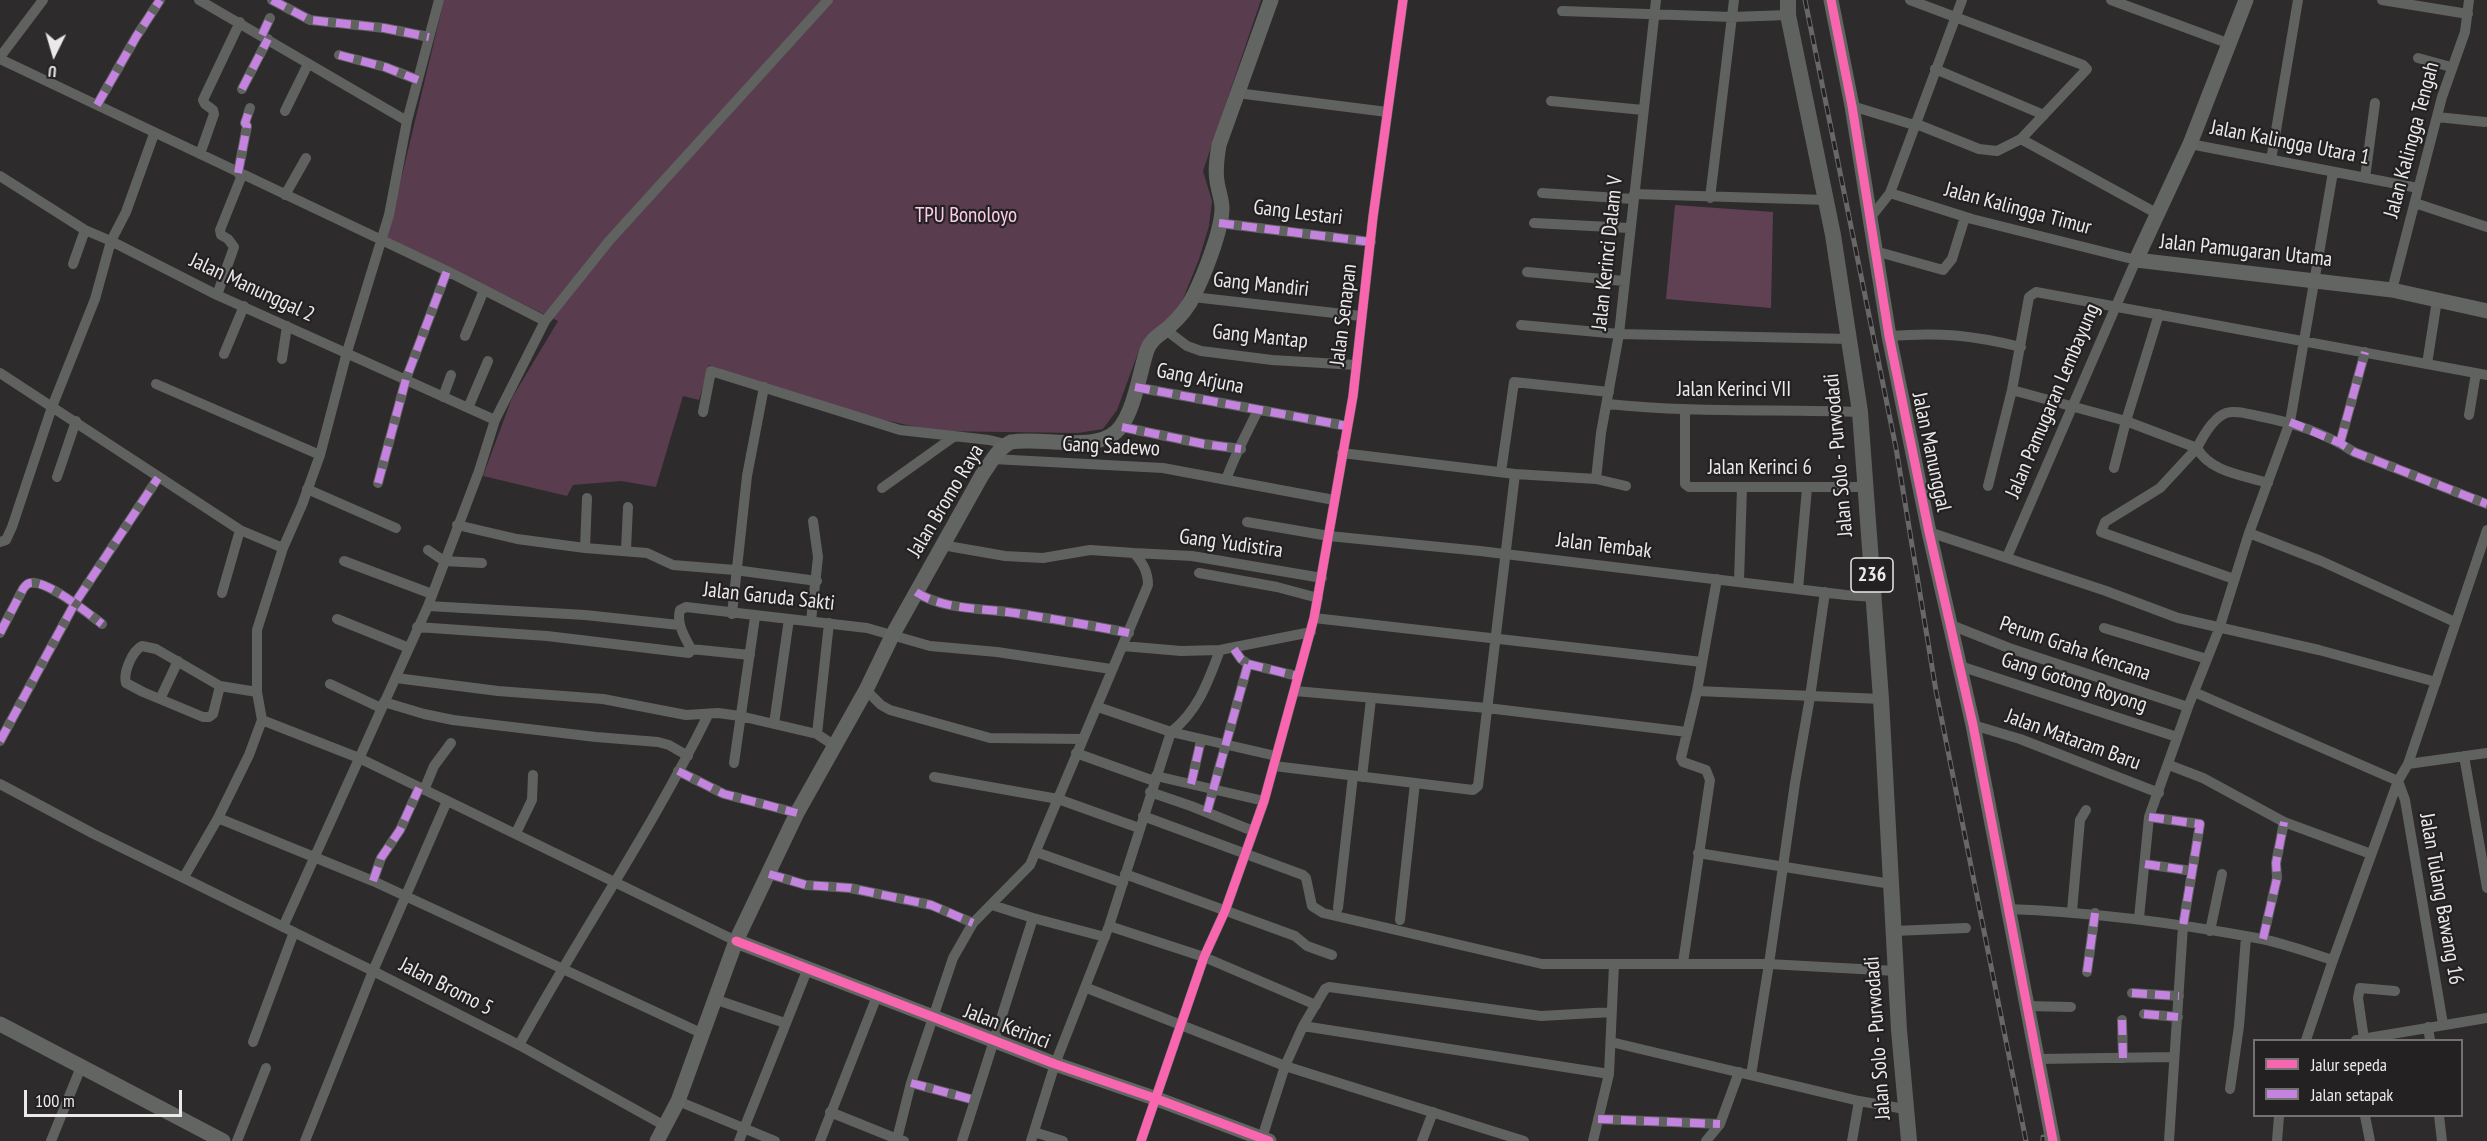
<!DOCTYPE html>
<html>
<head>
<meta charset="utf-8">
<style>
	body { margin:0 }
	#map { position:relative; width:2487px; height:1141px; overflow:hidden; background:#2d2b2c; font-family:"PT Sans Narrow",sans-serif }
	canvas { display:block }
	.legend { position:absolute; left:2253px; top:1039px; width:210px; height:78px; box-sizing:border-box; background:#242123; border:2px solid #747173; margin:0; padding:8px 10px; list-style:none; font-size:18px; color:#ece9eb }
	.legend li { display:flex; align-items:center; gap:12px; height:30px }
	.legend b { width:30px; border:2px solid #747173 }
	.north { position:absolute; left:24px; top:24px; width:60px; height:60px; -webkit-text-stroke:4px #242123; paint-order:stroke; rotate:185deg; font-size:16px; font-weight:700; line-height:24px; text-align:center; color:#ece9eb }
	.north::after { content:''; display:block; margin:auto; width:21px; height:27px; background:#ece9eb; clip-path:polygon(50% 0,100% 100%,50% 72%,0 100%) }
	.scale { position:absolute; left:24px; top:1090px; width:158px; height:27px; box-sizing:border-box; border:3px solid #ece9eb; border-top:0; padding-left:8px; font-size:18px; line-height:21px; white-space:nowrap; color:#ece9eb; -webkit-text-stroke:4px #242123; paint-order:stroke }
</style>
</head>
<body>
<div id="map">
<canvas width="2487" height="1141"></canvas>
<ul class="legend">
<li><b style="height:8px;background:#f766af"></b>Jalur sepeda</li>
<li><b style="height:8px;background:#c483df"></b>Jalan setapak</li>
</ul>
<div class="north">U</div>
<div class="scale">100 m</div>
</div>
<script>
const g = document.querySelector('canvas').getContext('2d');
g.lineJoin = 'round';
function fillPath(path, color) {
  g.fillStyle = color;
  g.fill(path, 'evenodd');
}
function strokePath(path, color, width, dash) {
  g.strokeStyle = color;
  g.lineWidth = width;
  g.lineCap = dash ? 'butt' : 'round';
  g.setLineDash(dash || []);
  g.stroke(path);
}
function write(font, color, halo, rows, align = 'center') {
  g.font = font + ' "PT Sans Narrow",sans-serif';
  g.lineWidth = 4.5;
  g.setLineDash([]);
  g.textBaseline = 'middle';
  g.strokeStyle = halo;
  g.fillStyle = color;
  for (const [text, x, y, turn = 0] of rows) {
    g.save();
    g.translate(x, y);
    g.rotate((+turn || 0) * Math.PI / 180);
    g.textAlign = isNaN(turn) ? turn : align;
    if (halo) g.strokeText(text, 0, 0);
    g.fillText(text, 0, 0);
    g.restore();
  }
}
fillPath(new Path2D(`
	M444,0H1261L1203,171L1212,201L1209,226L1199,259L1179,309L1141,345L1117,410L1103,429L1078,433L934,431L822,406L709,365L699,400L683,396L656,487L621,481L573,485L567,496L483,476L512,398L558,321L387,238Z`), '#593c4e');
fillPath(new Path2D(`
	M1675,205L1773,212L1771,308L1666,299Z`), '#604154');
strokePath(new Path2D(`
	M199,0L407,121
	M272,0L310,20L384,28L429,37
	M1910,0L2083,65L2087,69L2021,139L1997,151L1979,149L1914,123
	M2111,0L2230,44
	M2382,0L2468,14
	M1562,11L1732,17L1788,15
	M262,35L270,18
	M339,55L385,67L418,80
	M0,57L43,0
	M2418,58L2451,67
	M0,59L447,271L545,321
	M1935,69L2044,115
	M242,89L268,39
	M1237,93L1387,112
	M1551,101L1643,110
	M97,105L136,37L160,0
	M1852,106L1914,125
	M285,111L308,64
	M2437,117L2485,122
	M2021,139L2156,213
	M2190,144L2418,188
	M200,154L214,114L213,110L205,104L203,100L240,22
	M2271,160L2298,0
	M238,173L247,126L245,123L250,108
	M0,176L85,230L111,241L217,295L495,420
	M2365,178L2375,103
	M1542,193L1633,199
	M1890,193L1972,219L2136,260L2007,557
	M1634,194L1827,200
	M285,195L306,158
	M1710,198L1734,0
	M2415,203L2487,227
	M1871,217L1890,193L1962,0
	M1219,223L1371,242
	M1534,223L1629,228
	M1875,251L1943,270L1952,259L1965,217
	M73,264L85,230
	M1527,272L1624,281
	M2392,290L2442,97L2465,32L2469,0
	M217,295L234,247L228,239L221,235L220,230L242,175
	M1193,297L1361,316
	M1521,325L1619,334L1850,339
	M1166,330L1187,346L1201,351L1272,360L1356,365
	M465,336L484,290
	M1889,336C1940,332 1971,335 2021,347
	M224,354L244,306
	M282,359L287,326
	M2427,364L2437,300
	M0,373L240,530L283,548
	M156,384L320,455
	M1135,387L1347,426
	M2012,390L2126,421L2197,448L2160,488L2105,522L2101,532L2234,579
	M443,397L451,375
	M1608,404C1691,413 1776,409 1860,412
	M468,408L488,361
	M1685,410V484L1689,487H1867
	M703,412L711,371L900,430L989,440L1006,444
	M2469,415L2476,373
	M1122,427L1204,444L1241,449
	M2340,443L2365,352
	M993,459L1163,468L1334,500
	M2114,468L2126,421L2159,314
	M1501,472L1514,382L1609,392
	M1515,474L1596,479
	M57,477L76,421
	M1226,480C1234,456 1247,433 1258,410
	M378,483L406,379L447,271
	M2268,483C2243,475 2210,472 2197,448C2203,436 2213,418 2226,413C2236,410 2248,414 2258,416C2294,423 2323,432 2354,452L2487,504
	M1626,486L1596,479L1601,433L1619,334L1656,0
	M1988,486L2012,390L2029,297L2036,292L2487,375
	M882,488L952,438
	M307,489L396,528
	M1247,522L1329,536L1480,551L1846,595L1873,597
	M457,525L517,539L585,548L647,553L673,565L735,570L817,581
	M1929,532L2106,591L2178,618L2319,650L2436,682
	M2249,533L2321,561L2455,622
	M0,542L6,540L12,527L52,407L95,299L111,241L126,212L154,134
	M585,548L587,498
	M428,550L444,561L482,563
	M626,550L628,507
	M1134,553L1192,556L1322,578
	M344,561L432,594
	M1199,573L1277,587L1318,598
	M1739,581L1742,487
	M1798,589L1807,488
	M916,592C943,610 983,608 1015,613C1053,619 1091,625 1129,633
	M222,593L240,530
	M428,606L585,615L679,625
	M732,614L747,476L764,387
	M1314,618L1702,662
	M337,619L409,648
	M811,621L818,557L813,521
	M1951,625L2009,648L2188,707
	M417,627L547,636L689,653L691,649C685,637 676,624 680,610L686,607L867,628L930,646L997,652L1111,669
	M2104,628L2207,659
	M0,633L23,589C26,585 26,584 30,583C46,579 89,614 102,624
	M1123,646L1181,651L1220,650L1311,632
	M691,649L750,655
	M1248,664L1297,676
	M1960,666L2177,737
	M396,678L498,691L603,699L686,715L718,713L740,716L817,734L835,746
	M330,684L381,708
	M220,686L156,649L142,646C132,651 123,673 126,683L143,692L203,717H209L213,714L220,686L257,692
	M866,690L881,705L890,710L990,738L1082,739
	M1295,691L1487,708L1687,732
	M1697,691L1881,699
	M2194,692L2398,781L2405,800L2443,1024
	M160,699L178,661
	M384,702L424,714L453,720L596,737L658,742L669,745L688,756
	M1098,707L1171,732L1276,756
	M262,720L359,758L736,941
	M774,724L789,619
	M1973,725L2020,739L2159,793
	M817,734L829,623
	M0,741L75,603L158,478
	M1076,753L1154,781
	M2464,756L2487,888
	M734,763L755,617
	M2408,764L2487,753
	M2169,765L2203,778L2284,822L2371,854
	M1274,766L1473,790L1478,786L1515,474L1342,453
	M678,771L724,794L797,813
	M1156,776L1264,801
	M934,777L1058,799L1139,828
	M1362,777L1371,699
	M0,784L94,834L373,971L305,1141
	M1191,784L1201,740
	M424,790L434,766L451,743
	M1150,792L1191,806L1253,831
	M447,801L373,971L519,1045L665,1126
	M1207,812L1248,664L1241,659L1234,649
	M1143,816L1303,875L1306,878L1312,906L1323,913L1542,964H1769L1896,971
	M2149,817L2200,824L2183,926L2169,1141
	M218,818L373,881L701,1033
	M516,833L532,800L533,775
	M1036,852L1123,883
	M1698,853L1891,884
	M2145,864L2192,871
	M769,874L806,885L850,888L931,905L973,923
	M1125,874L1295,936L1307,946L1332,955
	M184,877L218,818L249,755L262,720L257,692V630L283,548L302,505L320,455L347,352L389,215L407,121L439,0
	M373,881L381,858L400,830L419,788
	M1338,908L1353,776
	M2007,909C2093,912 2177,923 2262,939C2286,944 2310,953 2333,960
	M2072,911L2080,820L2086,810
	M1033,918L1105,937
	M2139,918L2149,817L2188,707L2219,629L2249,533L2290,422L2333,172
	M1400,920L1415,783
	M1109,926L1204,957L1316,1005
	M283,927L428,606L479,471L495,420L545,321L609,241L828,0
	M1894,931L1966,928
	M2210,931L2222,874
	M2263,939L2277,878L2276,863L2284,822
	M1683,963L1710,780L1706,770L1683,762L1681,758L1697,691L1717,579
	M2087,972L2095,913
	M1087,988L1285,1066L1524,1141
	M2132,993L2179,996
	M714,999L785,1023
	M2027,1006L2071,1007
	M2144,1014L2178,1017
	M2122,1020L2123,1058
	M1303,1026L1609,1074
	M2428,1027L2430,1040
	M2364,1039L2358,998L2360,988L2395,991
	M2306,1040L2333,960L2398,781L2408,764L2487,530
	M2356,1040L2487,1018
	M253,1042L294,932
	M1611,1042L1859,1101L1905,1109
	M519,1045C580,934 652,829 708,715
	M2038,1059L2174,1057
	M1751,1075L1769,964L1795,783L1810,697L1825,592
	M911,1083L974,1100
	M2230,1089L2239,1026L2246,937
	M678,1101L775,1141
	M830,1112L897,1139V1141
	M2365,1116L2370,1141
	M2439,1116L2442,1141
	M1598,1119L1720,1124
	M1034,1132L1063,1141
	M51,1141L81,1067
	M237,1141L266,1068
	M739,1141L808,968
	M820,1141L877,996
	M904,1141L897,1139L911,1083L953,958L973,923L1030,865L1148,585C1148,572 1143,563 1134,553L1090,550L1043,558L1005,556L942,545
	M962,1141L1033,918L992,905
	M1031,1141L1055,1064L1109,926L1171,732C1198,711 1208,682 1220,650
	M1141,1141L1204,957L1225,911L1264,801L1314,618L1353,396L1373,217L1403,0
	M1261,1141L1285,1066L1303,1026L1325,989L1329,987L1541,1016L1612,1012
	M1422,1141L1433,1112
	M1593,1141L1609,1074L1614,964
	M1706,1141L1720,1124L1739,1072
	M1852,1141L1859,1101
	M2277,1141L2279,1116`), '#5f625f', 10);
strokePath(new Path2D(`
	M1831,0L1852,106L1889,336L1929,532L1973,725L2053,1141
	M2246,0L2190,144L2136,260L2392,290L2487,311
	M736,941L1055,1064L1157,1099L1269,1141
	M0,1024L223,1141
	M657,1141L678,1101L736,941L797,813L866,690L893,634L982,475C990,464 998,448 1011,442C1039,437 1085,450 1110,436C1133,425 1139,373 1147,350C1151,339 1160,335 1169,327C1179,318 1188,308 1194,295C1204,275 1222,230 1222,208C1222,199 1218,190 1217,181C1215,169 1217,157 1219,145L1271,0`), '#626561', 15);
strokePath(new Path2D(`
	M1788,0V15L1833,235L1860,412L1881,699L1899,1030L1909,1141`), '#60625f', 16);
const rail = new Path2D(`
	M1805,0L1896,448L1936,691L2026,1141
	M2043,1137V1141`);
strokePath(rail, '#686868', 5);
strokePath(rail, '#242123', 3, [9]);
strokePath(new Path2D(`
	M272,0L310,20L384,28L429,37
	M262,35L270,18
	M339,55L385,67L418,80
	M242,89L268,39
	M97,105L136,37L160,0
	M238,173L247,126L245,123L250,108
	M1219,223L1371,242
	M1135,387L1347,426
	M2290,422L2340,443L2354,452L2487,504
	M1122,427L1204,444L1241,449
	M2340,443L2365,352
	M378,483L406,379L447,271
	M916,592C943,610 983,608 1015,613C1053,619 1091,625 1129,633
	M0,633L23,589C26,585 26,584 30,583C46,579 89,614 102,624
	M1248,664L1297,676
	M0,741L75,603L158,478
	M678,771L724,794L797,813
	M1191,784L1201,740
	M1207,812L1248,664L1241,659L1234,649
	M2149,817L2200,824L2183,926
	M2145,864L2192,871
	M769,874L806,885L850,888L931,905L973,923
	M373,881L381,858L400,830L419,788
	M2263,939L2277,878L2276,863L2284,822
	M2087,972L2095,913
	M2132,993L2179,996
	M2144,1014L2178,1017
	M2122,1020L2123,1058
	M911,1083L974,1100
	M1598,1119L1720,1124`), '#c483df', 8, [15, 8]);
strokePath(new Path2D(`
	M1831,0L1852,106L1889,336L1929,532L1973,725L2053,1141
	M736,941L1055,1064L1157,1099L1269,1141
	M1141,1141L1204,957L1225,911L1264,801L1314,618L1353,396L1373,217L1403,0`), '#f766af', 9);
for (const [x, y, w] of [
	[1872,575,42]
]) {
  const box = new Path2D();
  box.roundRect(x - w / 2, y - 17, w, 34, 4.5);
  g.fillStyle = '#242123';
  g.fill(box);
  strokePath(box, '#ece9eb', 1.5);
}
write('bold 20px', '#ece9eb', null, [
	["236",1872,575]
]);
write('21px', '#ece9eb', '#242123', [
	["Jalan Kalingga Tengah",2412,140,-75],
	["Jalan Kalingga Utara 1",2290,143,11],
	["Jalan Kalingga Timur",2018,209,15],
	["Gang Lestari",1298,213,7],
	["Jalan Pamugaran Utama",2246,251,6],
	["Jalan Kerinci Dalam V",1608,253,-84],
	["Gang Mandiri",1261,285,6],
	["Jalan Manunggal 2",252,288,25],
	["Jalan Senapan",1344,315,-83],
	["Gang Mantap",1260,337,6],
	["Gang Arjuna",1200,379,11],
	["Jalan Kerinci VII",1734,390],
	["Jalan Pamugaran Lembayung",2053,401,-67],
	["Gang Sadewo",1111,447,3],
	["Jalan Manunggal",1931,452,78],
	["Jalan Solo - Purwodadi",1839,455,-95],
	["Jalan Kerinci 6",1760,468],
	["Jalan Bromo Raya",946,501,-59],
	["Gang Yudistira",1231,544,8],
	["Jalan Tembak",1604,546,7],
	["Jalan Garuda Sakti",769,597,6],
	["Perum Graha Kencana",2075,649,19],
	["Gang Gotong Royong",2074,683,18],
	["Jalan Mataram Baru",2073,740,20],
	["Jalan Tulang Bawang 16",2441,899,80],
	["Jalan Bromo 5",446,987,27],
	["Jalan Kerinci",1007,1027,21],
	["Jalan Solo - Purwodadi",1878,1038,-94]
]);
write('21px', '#ffcbe8', '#242123', [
	["TPU Bonoloyo",966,216]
]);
</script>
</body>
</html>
